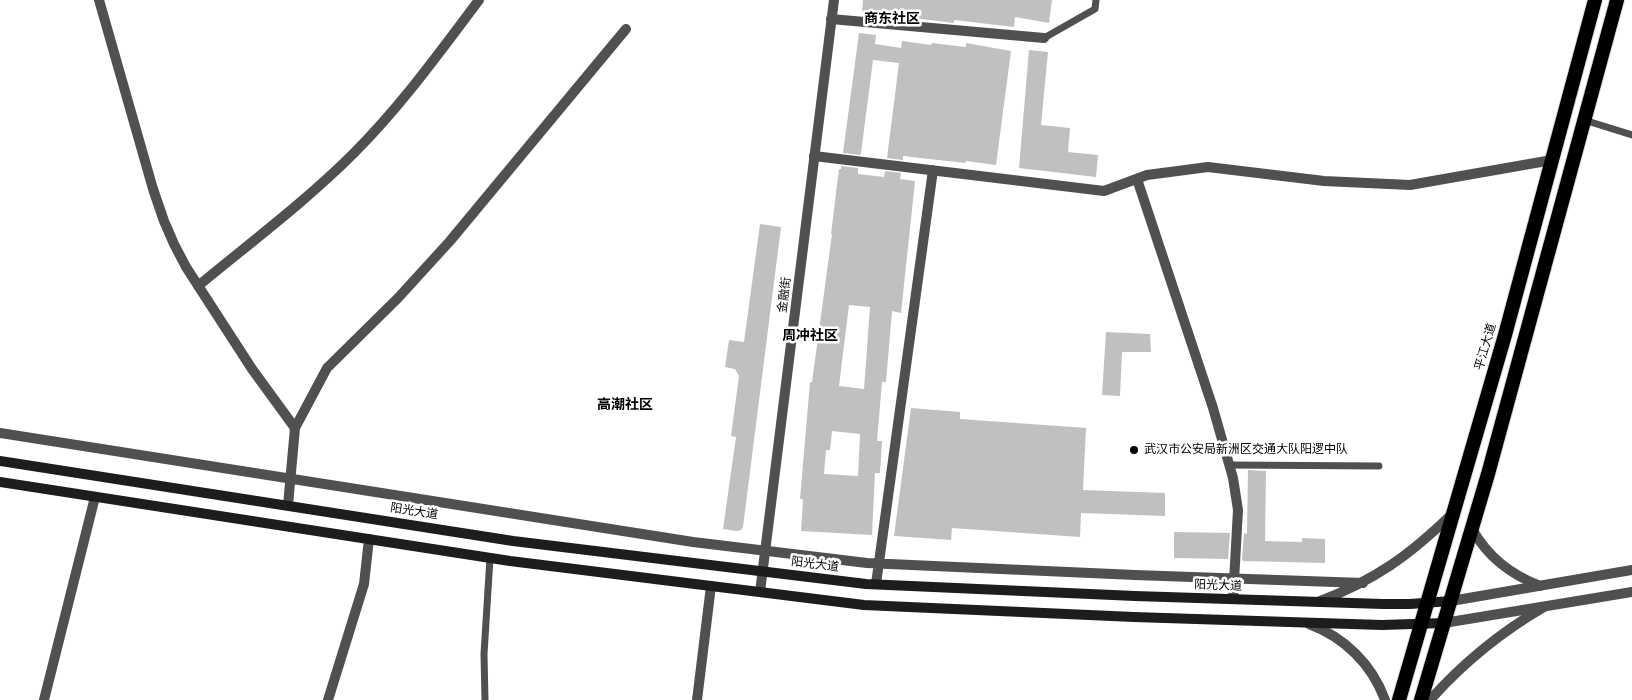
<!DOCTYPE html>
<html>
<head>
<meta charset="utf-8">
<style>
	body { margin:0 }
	canvas { display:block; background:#fff }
</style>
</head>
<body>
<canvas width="1632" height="700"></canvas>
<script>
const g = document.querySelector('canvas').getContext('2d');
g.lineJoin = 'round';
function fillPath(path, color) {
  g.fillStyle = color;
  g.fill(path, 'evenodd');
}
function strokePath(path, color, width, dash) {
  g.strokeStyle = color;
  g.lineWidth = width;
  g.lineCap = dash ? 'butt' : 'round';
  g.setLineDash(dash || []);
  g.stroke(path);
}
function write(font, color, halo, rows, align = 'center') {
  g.font = font + ' Roboto,"Noto Sans SC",sans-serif';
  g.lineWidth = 5;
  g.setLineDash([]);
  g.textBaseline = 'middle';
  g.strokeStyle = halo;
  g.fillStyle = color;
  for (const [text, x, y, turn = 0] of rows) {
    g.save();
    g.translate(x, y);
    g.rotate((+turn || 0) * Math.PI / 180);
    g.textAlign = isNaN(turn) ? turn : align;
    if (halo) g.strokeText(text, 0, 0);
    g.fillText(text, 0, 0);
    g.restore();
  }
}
fillPath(new Path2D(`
	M863,0H1052L1049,23L1015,17L1014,27L954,20V23L862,12Z
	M859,33L876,35L875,44L901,48L902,41L931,45L932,43L966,47V43L1011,51L996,165L966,161L965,163L903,156V160L887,158L899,63L873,60L861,153L860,155L843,153Z
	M1029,50L1048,52L1041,125L1070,128L1068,152L1098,155L1096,177L1019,168Z
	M841,166L858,168V174L884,177L885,171L901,173L900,179L915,181L901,313L892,311L886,382H882L877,441H882L880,473H875L872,535L801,531L803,499H800L810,382H812L832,234H831L839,169H841ZM849,305L870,307L864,389L839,386ZM832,431L860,434L858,476L824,474L826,450H830Z
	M760,224L781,227L743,527L741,530L737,531L723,529L736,437L731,436L739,376L735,369L725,367L729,340L744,342Z
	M1106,332L1150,334L1151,352H1122L1120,396L1102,395Z
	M911,408L960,412V419L1086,428L1083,490L1165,493V516L1081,513L1080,537L952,528L951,540L894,536Z
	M1248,470L1266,471L1265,541L1302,542V538L1325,539V563L1243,561L1242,559L1244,533L1247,534Z
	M1174,532L1230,533L1228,559L1174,558Z`), '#c0c0c0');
const trunk = new Path2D(`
	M1399,700L1505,335L1595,0
	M1421,700L1488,474L1617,0`);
strokePath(trunk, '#dbdbdb', 16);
strokePath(new Path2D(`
	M1044,38L1095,9L1096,0
	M1584,120L1632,135
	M1229,465L1379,466
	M485,700L484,654L490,558`), '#505050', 7);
strokePath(new Path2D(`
	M99,0L153,189L164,221L174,244L186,267L252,369L295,428
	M831,19L1044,38
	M814,156L1104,191L1147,175L1208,167L1324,181L1410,185L1552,160
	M1137,179L1213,408L1233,478L1238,510L1233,599
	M198,286C250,243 306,201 354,153C401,106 439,53 479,0
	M0,433L693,542L867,563L1135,575L1363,583
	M288,505L295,428L327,368L398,298L450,241L626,29
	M1472,529C1488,557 1510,574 1540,586
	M876,584L933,170
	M1318,602C1375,580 1409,556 1453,513
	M1309,624C1344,637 1372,664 1385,700
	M44,700L95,497
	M328,700L364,584L369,539
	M697,700L711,586
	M1430,700C1463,663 1501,632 1544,607`), '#505050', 10);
strokePath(new Path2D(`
	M760,592L834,0
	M1451,601L1632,570
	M1444,623L1632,592`), '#505050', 10);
strokePath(new Path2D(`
	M0,461L513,541L866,584L1135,596L1383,604H1410L1451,601
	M0,482L510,561L864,605L1134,617L1382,625L1444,623`), '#1d1d1d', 10);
strokePath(trunk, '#000', 14);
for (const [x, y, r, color] of [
	[1134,450,5,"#000"]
]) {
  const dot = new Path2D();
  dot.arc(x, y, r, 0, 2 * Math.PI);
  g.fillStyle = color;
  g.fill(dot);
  strokePath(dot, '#fff', 2);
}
write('12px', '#000', '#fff', [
	["金融街",785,295,-83],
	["平江大道",1486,347,-74],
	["阳光大道",414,512,9],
	["阳光大道",815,565,7],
	["阳光大道",1218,586,2]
]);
write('12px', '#000', '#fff', [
	["武汉市公安局新洲区交通大队阳逻中队",1144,450]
], 'left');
write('bold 14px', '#000', '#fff', [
	["商东社区",892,19],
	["周冲社区",810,336],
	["高潮社区",625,405]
]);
</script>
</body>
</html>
